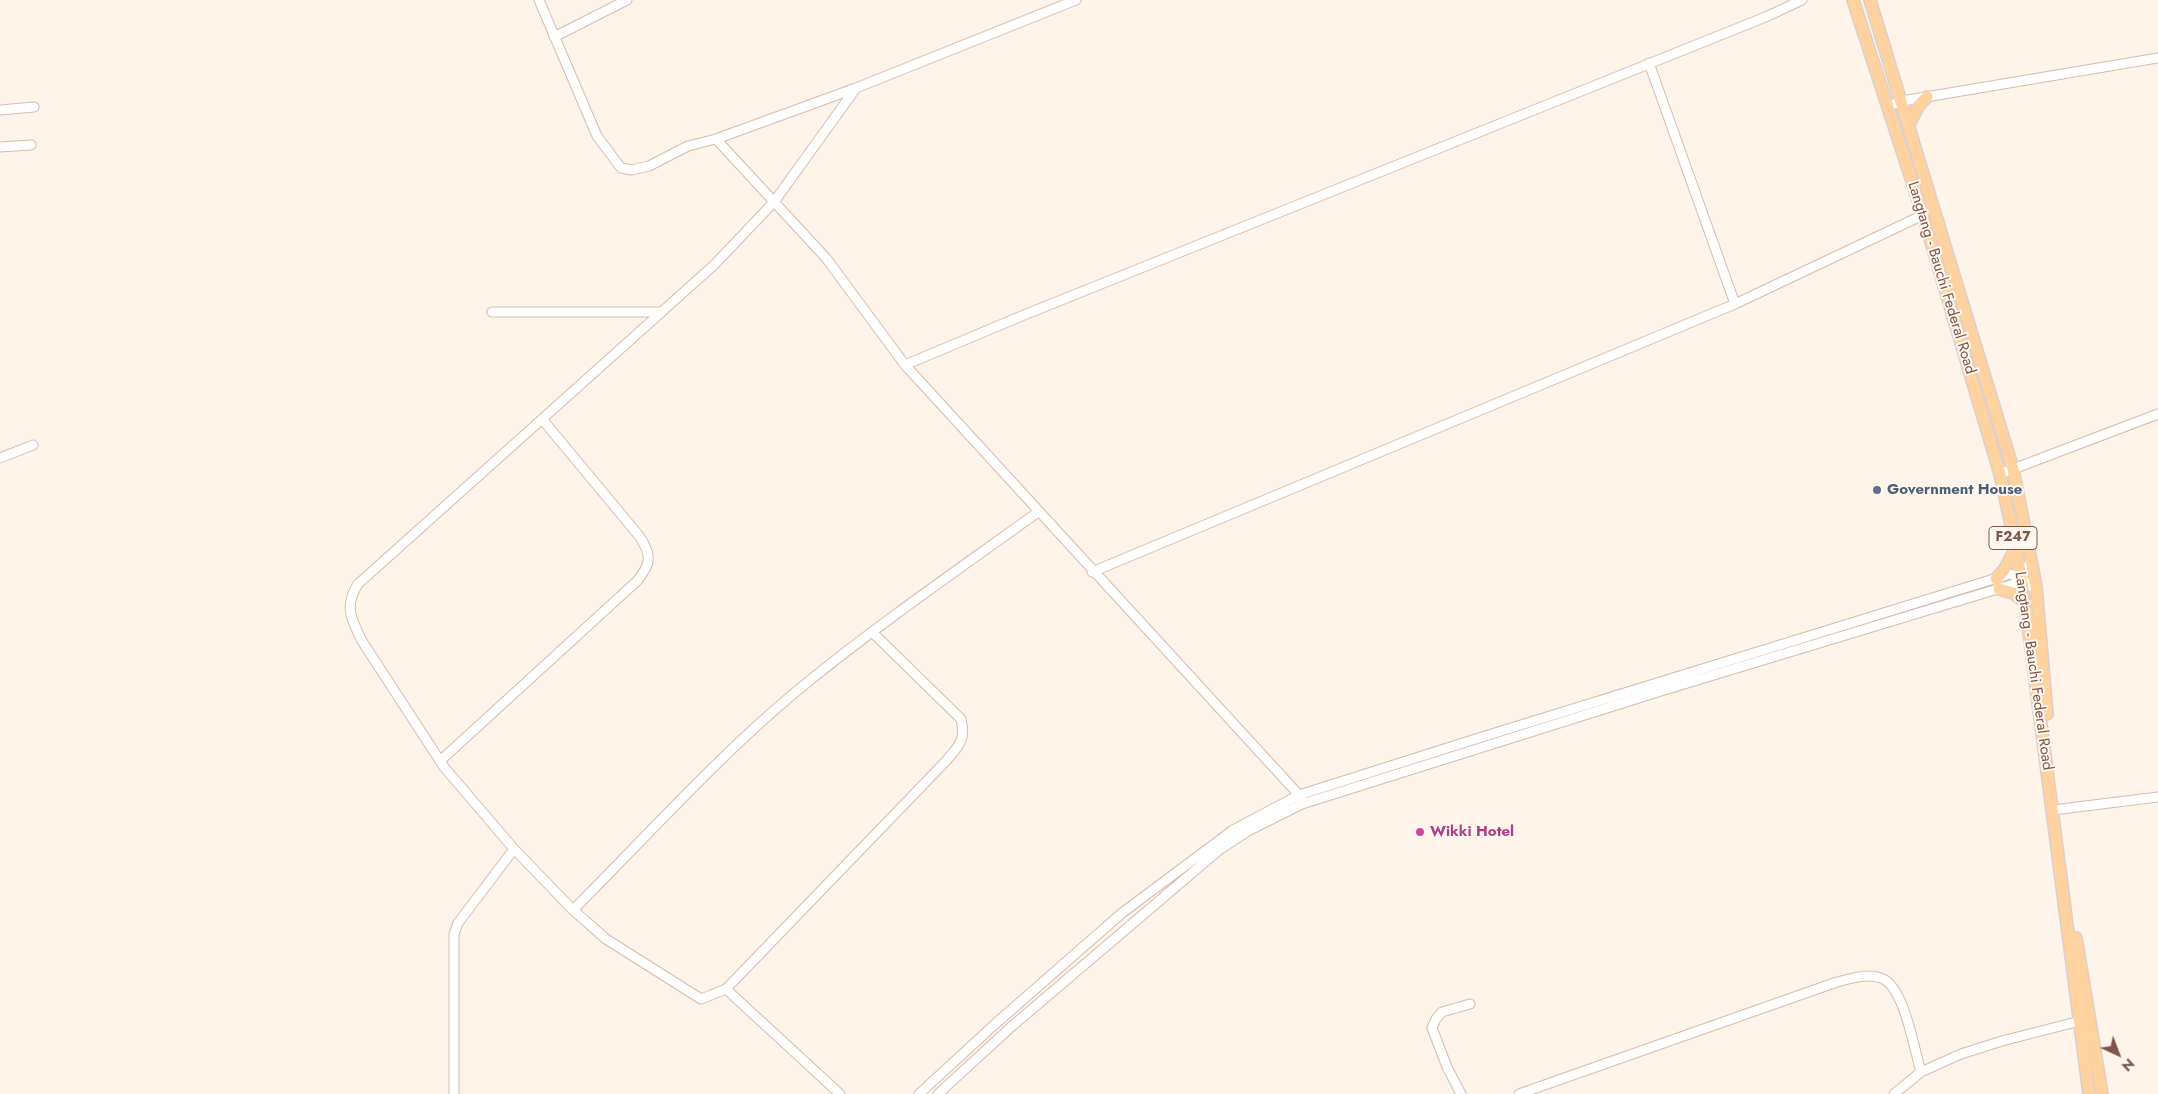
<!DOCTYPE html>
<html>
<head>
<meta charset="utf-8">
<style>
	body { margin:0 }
	#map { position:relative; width:2158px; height:1094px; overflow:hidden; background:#fef4e9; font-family:Jost,sans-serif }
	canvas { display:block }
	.north { position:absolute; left:2093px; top:1029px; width:50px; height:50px; -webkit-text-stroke:4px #fff8f1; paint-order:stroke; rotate:137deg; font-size:14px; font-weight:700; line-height:20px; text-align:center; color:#7d5648 }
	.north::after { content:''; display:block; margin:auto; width:18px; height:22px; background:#7d5648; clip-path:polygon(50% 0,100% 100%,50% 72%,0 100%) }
</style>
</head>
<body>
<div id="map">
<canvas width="2158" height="1094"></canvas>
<div class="north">N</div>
</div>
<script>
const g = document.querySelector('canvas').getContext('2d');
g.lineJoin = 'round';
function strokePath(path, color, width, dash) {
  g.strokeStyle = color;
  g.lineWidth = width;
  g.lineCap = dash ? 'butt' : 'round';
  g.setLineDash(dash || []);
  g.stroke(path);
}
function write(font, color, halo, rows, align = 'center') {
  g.font = font + ' Jost,sans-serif';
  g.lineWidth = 4;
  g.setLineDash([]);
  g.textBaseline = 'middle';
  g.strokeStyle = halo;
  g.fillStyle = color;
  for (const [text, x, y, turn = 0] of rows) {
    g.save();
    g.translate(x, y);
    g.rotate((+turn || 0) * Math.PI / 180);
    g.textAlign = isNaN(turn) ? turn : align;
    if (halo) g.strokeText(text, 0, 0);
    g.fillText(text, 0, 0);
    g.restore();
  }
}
const minor = new Path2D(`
	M539,0L597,136L621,168L632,170L649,166L688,146L716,139L856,88L1076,0
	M554,37L627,0
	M1649,63L1735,304
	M856,88L774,202L714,265L358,584C344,606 351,619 362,641L444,767L514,849L573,910L606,939L701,999L726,989L946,761C959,745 966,741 961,719L872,632
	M1889,106L1902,101L2158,58
	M0,110L34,107
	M716,139L826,258L905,365L1299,795L1301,799
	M0,147L31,145
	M492,312H661
	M905,365L1024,315L1768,16L1802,0
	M0,458L33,445
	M2000,474L2158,414
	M1092,572L1735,304L1923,215
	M440,761L637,581C651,564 652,556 640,537L542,419
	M2053,810L2158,797
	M573,910C648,835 722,752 804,685C879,624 959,569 1038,512
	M726,989L840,1094
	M454,1094V934L458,923L514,849
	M919,1094L994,1025L1122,913L1233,830L1299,795L1482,737L2010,574L2019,577L2036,590
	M938,1094L1011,1027L1219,850L1248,831L1302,804L1661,691L2014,584L2021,578L2031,561
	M1461,1094L1447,1067L1432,1028L1436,1019L1442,1012L1470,1004
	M1519,1094L1834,983C1848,979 1866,973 1881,978C1904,985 1914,1049 1921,1072
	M1894,1094L1921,1072L1961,1054L2002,1041L2080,1021`);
const major = new Path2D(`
	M1853,0L1923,215L2000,474L2016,548L2025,602L2089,1094
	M1870,0L2013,469L2036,586L2047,714
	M1909,124L1919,105L1927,97
	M1996,579L2004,570L2016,548
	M1999,589L2013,593L2025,602
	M2076,938L2102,1094`);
strokePath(minor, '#d5bcaf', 11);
strokePath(major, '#dbd0cc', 14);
strokePath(minor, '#fff', 9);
strokePath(major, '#ffd29f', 11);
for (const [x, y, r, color] of [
	[1877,490,5,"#5c6f8a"],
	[1420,832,5,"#d1479c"]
]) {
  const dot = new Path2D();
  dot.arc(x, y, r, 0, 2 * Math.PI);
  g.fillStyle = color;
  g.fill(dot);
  strokePath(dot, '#fff8f1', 2);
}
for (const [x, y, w] of [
	[2013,538,48]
]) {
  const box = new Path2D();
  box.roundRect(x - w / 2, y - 11.5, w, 23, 4);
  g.fillStyle = '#fff8f1';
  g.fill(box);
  strokePath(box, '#7d5648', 1);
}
write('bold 14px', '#7d5648', null, [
	["F247",2013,538]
]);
write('15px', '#7d5648', '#fff8f1', [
	["Langtang - Bauchi Federal Road",1941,278,73],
	["Langtang - Bauchi Federal Road",2033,671,82]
]);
write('bold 15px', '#4e5e75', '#fff8f1', [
	["Government House",1887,490]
], 'left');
write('bold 15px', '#b23c85', '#fff8f1', [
	["Wikki Hotel",1430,832]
], 'left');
</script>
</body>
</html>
